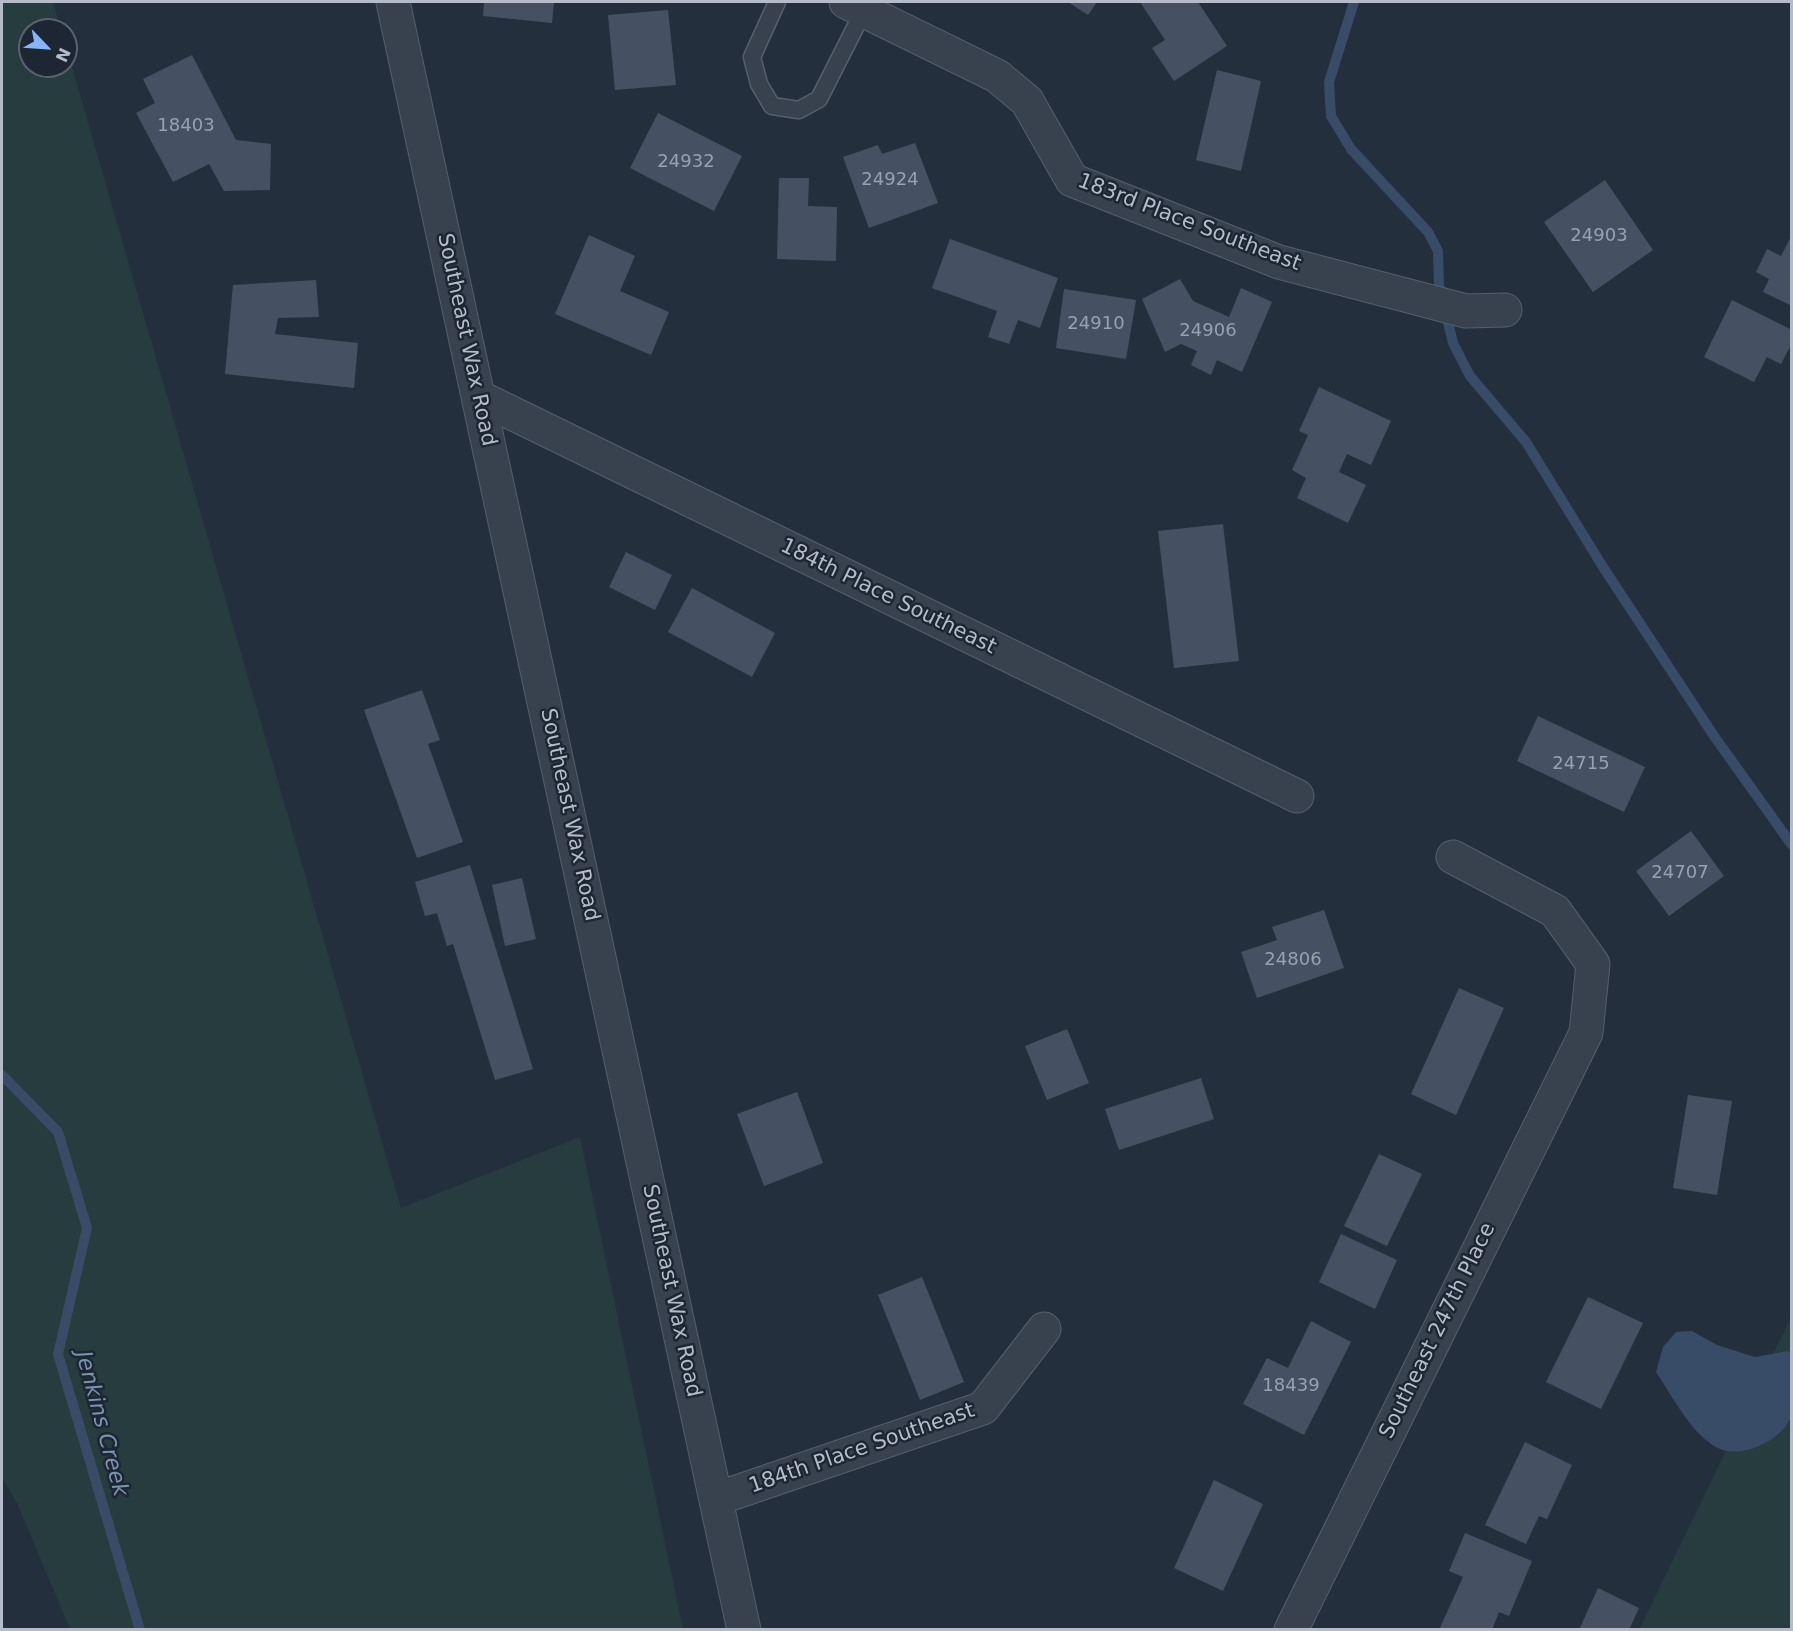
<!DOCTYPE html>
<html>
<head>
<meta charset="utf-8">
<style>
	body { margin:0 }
	#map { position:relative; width:1793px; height:1631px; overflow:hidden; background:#242f3e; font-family:"DejaVu Sans",sans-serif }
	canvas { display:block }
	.frame { position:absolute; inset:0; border:3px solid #b4bcc9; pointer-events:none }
	.north { position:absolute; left:18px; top:18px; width:60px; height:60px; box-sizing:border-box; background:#1d2633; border:2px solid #59626f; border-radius:50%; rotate:115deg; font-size:16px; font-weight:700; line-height:24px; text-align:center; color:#b4bcc9 }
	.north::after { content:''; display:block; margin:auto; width:21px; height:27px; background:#8ab4f8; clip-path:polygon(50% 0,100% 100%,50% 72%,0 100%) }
</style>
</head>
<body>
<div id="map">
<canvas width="1793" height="1631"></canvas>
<div class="frame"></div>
<div class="north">N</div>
</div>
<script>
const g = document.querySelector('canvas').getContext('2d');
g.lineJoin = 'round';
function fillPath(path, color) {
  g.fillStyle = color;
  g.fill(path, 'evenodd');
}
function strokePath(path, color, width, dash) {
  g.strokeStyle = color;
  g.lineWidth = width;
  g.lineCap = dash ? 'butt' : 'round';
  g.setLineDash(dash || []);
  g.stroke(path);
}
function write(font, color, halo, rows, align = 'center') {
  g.font = font + ' "DejaVu Sans",sans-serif';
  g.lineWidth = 5;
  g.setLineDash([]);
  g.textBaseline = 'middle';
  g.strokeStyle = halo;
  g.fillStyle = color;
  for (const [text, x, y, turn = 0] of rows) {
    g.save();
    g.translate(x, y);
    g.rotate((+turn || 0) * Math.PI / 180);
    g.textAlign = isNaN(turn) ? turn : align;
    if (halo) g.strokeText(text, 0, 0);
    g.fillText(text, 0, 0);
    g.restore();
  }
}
fillPath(new Path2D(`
	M2,2H53L61,30H30V66H66V46L401,1208L580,1137L683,1629H70L17,1503L2,1478Z
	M1791,1317V1629L1639,1630Z`), '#263c3f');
fillPath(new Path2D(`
	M1692,1331L1717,1345L1755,1357L1788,1351L1791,1353C1792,1372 1793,1395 1792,1413C1786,1440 1739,1461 1716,1447C1690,1432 1673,1397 1656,1372L1663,1347L1676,1332Z`), '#394c67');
strokePath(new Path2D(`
	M1354,2L1329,82L1331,116L1351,149L1428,232L1438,251L1439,285L1453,343L1470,376L1526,442L1603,567L1714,736L1792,845
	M2,1075L58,1132L87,1228L58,1354L140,1630`), '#394c67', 10);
fillPath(new Path2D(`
	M484,2H554L552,23L483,16Z
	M1068,2H1097L1088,15Z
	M1140,2H1198L1227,46L1174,81L1152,48L1165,40Z
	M668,10L676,85L615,90L608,15Z
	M192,55L236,140L271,144L270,190L224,191L209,164L173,182L136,113L155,103L143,79Z
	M1217,70L1261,81L1241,171L1196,160Z
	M658,113L742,156L714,211L630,168Z
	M915,143L938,203L869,228L843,157L878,145L882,154Z
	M779,178H809L808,206L837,207L836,261L777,259Z
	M1605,180L1653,250L1593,292L1544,222Z
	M589,235L635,256L620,291L669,312L651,355L555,314Z
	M1792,235V306L1763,292L1769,279L1756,272L1767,249L1781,256Z
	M950,239L1058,278L1040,328L1018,320L1009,344L988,337L997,311L932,288Z
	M1180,279L1193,301L1229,317L1241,288L1272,302L1242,372L1217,360L1211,375L1191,365L1197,351L1181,344L1165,352L1142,299Z
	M316,280L319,317L278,318L275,334L358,343L354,388L225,374L233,285Z
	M1064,289L1136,300L1126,359L1056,348Z
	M1732,300L1792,330V343L1781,364L1767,357L1754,382L1704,357Z
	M1319,387L1391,421L1371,465L1347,454L1339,472L1366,485L1348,523L1297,498L1306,478L1292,470L1308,435L1299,431Z
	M1223,524L1239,661L1174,668L1158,531Z
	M626,552L672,575L655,610L609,587Z
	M692,588L775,633L752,677L668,632Z
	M422,690L440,740L428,744L463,842L417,858L364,710Z
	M1538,716L1645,767L1624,812L1517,761Z
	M1691,831L1724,876L1669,916L1636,871Z
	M470,865L533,1069L495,1080L453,944L447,946L437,913L425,916L415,882Z
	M522,878L536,939L505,946L492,885Z
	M1324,910L1344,968L1257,998L1241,952L1277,940L1272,927Z
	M1459,988L1504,1008L1456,1115L1411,1094Z
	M1067,1029L1089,1083L1047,1100L1025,1046Z
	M1201,1078L1214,1119L1119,1150L1105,1109Z
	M797,1092L823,1163L764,1186L737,1114Z
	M1688,1095L1732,1101L1717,1195L1673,1188Z
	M1379,1154L1422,1174L1387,1246L1344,1226Z
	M1341,1234L1397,1260L1375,1309L1319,1282Z
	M922,1277L964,1382L920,1400L878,1295Z
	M1588,1297L1643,1323L1601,1409L1546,1382Z
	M1311,1321L1351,1342L1304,1435L1243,1404L1267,1358L1288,1368Z
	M1525,1442L1572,1465L1547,1519L1539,1516L1526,1544L1485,1525Z
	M1214,1480L1263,1504L1223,1591L1174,1568Z
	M1465,1533L1532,1561L1509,1616L1499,1612L1492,1630H1439L1463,1577L1449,1571Z
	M1598,1588L1639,1608L1629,1630H1579Z`), '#455162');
const service = new Path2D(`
	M777,2L752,57L759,84L772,106L799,110L819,99L864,10`);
const minor = new Path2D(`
	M846,2L997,76L1027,101L1072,180L1279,262L1466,311L1505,310
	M479,397L1297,796
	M716,1499L983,1408L1044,1329
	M1291,1630L1586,1033L1593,964L1555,911L1453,857`);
const tertiary = new Path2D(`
	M393,2L744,1630`);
strokePath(service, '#565f6c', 19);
strokePath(minor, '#565f6c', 35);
strokePath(tertiary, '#565f6c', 35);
strokePath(service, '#38414e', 16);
strokePath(minor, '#38414e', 33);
strokePath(tertiary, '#38414e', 33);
write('18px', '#98a1af', null, [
	["18403",186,126],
	["24932",686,162],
	["24924",890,180],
	["24903",1599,236],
	["24910",1096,324],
	["24906",1208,331],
	["24715",1581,764],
	["24707",1680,873],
	["24806",1293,960],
	["18439",1291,1386]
]);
write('21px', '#b4bcc9', '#1d2633', [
	["183rd Place Southeast",1189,223,21],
	["Southeast Wax Road",466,340,78],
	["184th Place Southeast",888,597,26],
	["Southeast Wax Road",569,815,78],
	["Southeast Wax Road",671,1291,78],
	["Southeast 247th Place",1438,1331,-64],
	["184th Place Southeast",862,1449,-19]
]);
write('italic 22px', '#7c92b1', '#1d2633', [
	["Jenkins Creek",101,1424,75]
]);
</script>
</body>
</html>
